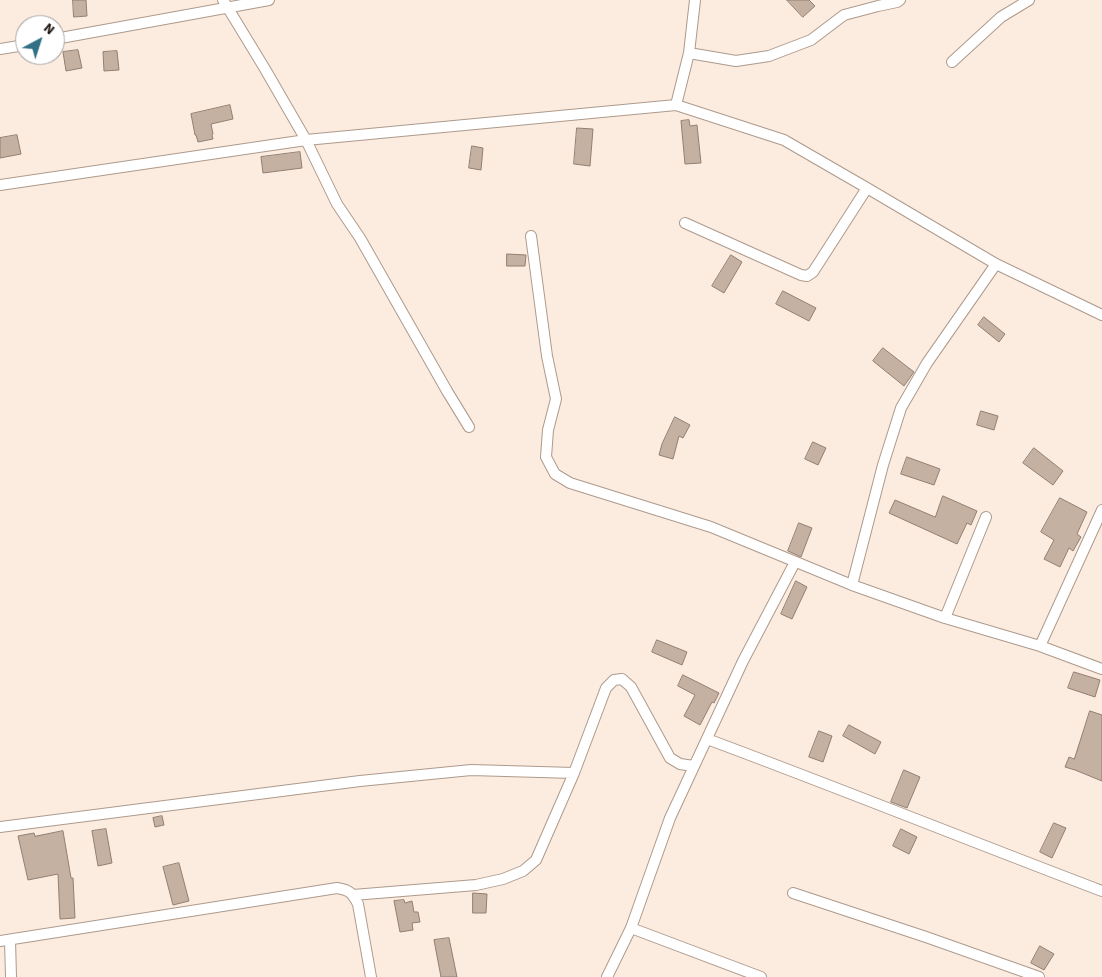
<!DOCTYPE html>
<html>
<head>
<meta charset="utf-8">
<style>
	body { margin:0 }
	#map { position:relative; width:1102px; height:977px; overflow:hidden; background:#fcecdf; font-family:"Source Sans 3",sans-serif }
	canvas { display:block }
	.north { position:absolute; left:15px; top:15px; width:50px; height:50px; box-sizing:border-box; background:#fff; border:1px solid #a19f9d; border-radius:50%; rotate:40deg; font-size:14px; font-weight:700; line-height:20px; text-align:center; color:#150e09 }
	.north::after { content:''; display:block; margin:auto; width:18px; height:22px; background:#317085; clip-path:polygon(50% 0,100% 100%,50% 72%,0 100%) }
</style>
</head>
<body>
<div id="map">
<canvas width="1102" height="977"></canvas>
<div class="north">N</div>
</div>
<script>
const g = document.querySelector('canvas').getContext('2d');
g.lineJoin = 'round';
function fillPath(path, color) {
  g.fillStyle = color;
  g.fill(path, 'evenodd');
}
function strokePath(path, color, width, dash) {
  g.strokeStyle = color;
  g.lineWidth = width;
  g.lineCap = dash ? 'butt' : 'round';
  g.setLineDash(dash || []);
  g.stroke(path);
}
const building = new Path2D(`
	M73,0H86L87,16L74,17Z
	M787,0H809L815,6L803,17Z
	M78,50L82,68L66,71L63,52Z
	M117,51L119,70L104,71L103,52Z
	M230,105L233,119L211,124L213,134L212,135L213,139L198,142L196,135H195L191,114Z
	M689,120L690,126L697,125L701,163L685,164L681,121Z
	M577,128L593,129L590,166L574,164Z
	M17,135L21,154L0,158V138Z
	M472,146L483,148L481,170L469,168Z
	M300,152L302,168L263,173L261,157Z
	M507,254L526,255L525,266H507Z
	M731,255L742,262L724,293L712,286Z
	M783,291L816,308L809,321L776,304Z
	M984,317L1005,334L999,342L978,325Z
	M883,348L914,372L904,386L873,361Z
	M981,411L998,416L994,430L977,425Z
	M675,417L690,425L683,438L679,436L673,459L659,455L662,444Z
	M813,442L826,448L818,465L805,459Z
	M1034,448L1063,471L1053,485L1023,463Z
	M907,457L940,469L934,485L901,474Z
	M943,496L977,511L971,525L967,523L957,544L889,513L895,500L935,517Z
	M1060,498L1087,512L1077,534L1081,537L1073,551L1069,548L1060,567L1044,559L1054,540L1041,532Z
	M799,523L812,528L801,557L788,551Z
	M796,581L807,587L792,619L781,614Z
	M657,640L687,652L682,665L652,652Z
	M1074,672L1100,680L1095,697L1068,688Z
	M683,675L719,693L714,703L712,702L700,725L684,716L695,695L678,686Z
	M1090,711L1102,715V781L1075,770L1065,767L1069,757L1074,759Z
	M849,725L881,742L875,754L843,736Z
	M819,731L832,736L823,762L809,757Z
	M904,770L920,777L907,808L891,802Z
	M162,816L164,825L155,827L153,818Z
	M1054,823L1066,828L1052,858L1040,852Z
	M106,829L112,863L98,866L92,831Z
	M901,829L917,837L909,854L893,846Z
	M63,831L71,878H73L75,918L60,919L58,874L28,880L18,836L34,833L35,836Z
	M179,863L189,901L173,905L163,867Z
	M473,893L487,894L486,913H473Z
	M404,900L405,903L412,901L414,912H418L420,922L412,923L413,930L400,932L394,901Z
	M449,938L457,977H441L434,940Z
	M1040,946L1054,954L1044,970L1031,963Z`);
fillPath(building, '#c4b1a2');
strokePath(building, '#927f71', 1);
const minor = new Path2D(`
	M223,0L265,69L306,140L337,204L360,238L447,391L469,427
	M55,39L269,0
	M0,49L25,45
	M689,53L736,61L769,56L811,40L844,15L878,6L897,2L900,0
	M952,62L1001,17L1029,0
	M676,105L689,53L695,0
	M0,185L306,140L676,105L784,140L867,188L996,264L1102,315
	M685,223L801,275L807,276L813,272L867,188
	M531,236L547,356L556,399L548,430L546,457L555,474L570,483L711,527L852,585L945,618L1040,646L1102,669
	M852,585L883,465L901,408L927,363L996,264
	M945,618L986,517
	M1040,646L1102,510
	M707,739C839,788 970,841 1102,891
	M0,827L360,781L471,770L574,773L606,688L614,680L622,679L631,687L670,758L680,764L694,766
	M793,893L926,937L1039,977
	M353,895L476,885L503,879L523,871L536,860L574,773
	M631,928L761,977
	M10,940L11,977
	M0,941L337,888C350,890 352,893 358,904L371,977
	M607,977L631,928L670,818L743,661L795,562`);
strokePath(minor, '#ad9a8c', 12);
strokePath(minor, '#fff', 10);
</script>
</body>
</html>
